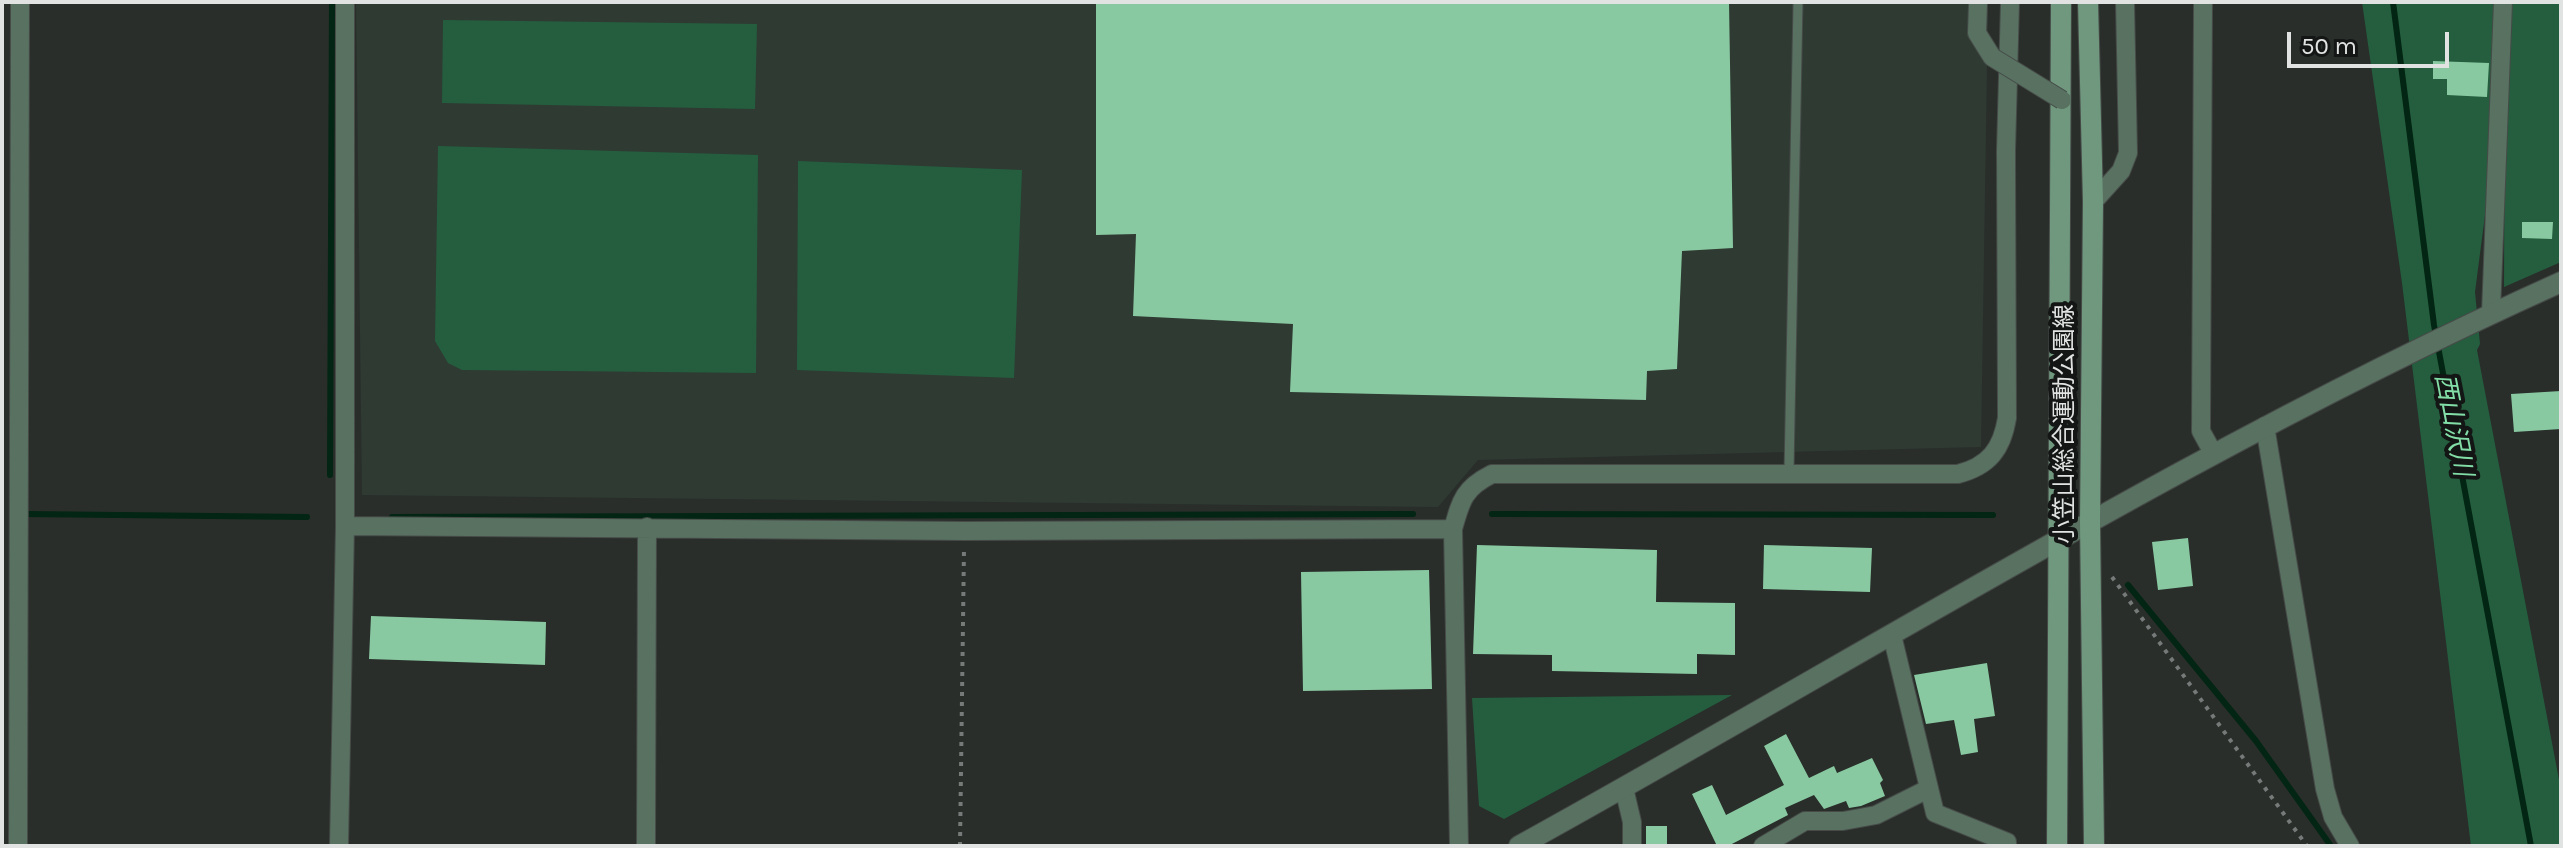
<!DOCTYPE html>
<html>
<head>
<meta charset="utf-8">
<style>
	body { margin:0 }
	#map { position:relative; width:2563px; height:848px; overflow:hidden; background:#292e2b; font-family:Karla,sans-serif }
	canvas { display:block }
	.frame { position:absolute; inset:0; border:4px solid #e0e3e1; pointer-events:none }
	.scale { position:absolute; left:2287px; top:32px; width:162px; height:36px; box-sizing:border-box; border:4px solid #e0e3e1; border-top:0; padding-left:10px; font-size:24px; line-height:28px; white-space:nowrap; color:#e0e3e1; -webkit-text-stroke:6px #131614; paint-order:stroke }
</style>
</head>
<body>
<div id="map">
<canvas width="2563" height="848"></canvas>
<div class="frame"></div>
<div class="scale">50 m</div>
</div>
<script>
const g = document.querySelector('canvas').getContext('2d');
g.lineJoin = 'round';
function fillPath(path, color) {
  g.fillStyle = color;
  g.fill(path, 'evenodd');
}
function strokePath(path, color, width, dash) {
  g.strokeStyle = color;
  g.lineWidth = width;
  g.lineCap = dash ? 'butt' : 'round';
  g.setLineDash(dash || []);
  g.stroke(path);
}
function write(font, color, halo, rows, align = 'center') {
  g.font = font + ' Karla,"Noto Sans JP",sans-serif';
  g.lineWidth = 8;
  g.setLineDash([]);
  g.textBaseline = 'middle';
  g.strokeStyle = halo;
  g.fillStyle = color;
  for (const [text, x, y, turn = 0] of rows) {
    g.save();
    g.translate(x, y);
    g.rotate((+turn || 0) * Math.PI / 180);
    g.textAlign = isNaN(turn) ? turn : align;
    if (halo) g.strokeText(text, 0, 0);
    g.fillText(text, 0, 0);
    g.restore();
  }
}
fillPath(new Path2D(`
	M356,2H1988L1981,447L1478,460L1438,507L362,495Z`), '#2f3a33');
fillPath(new Path2D(`
	M2362,2H2502L2501,92L2475,292L2480,344L2477,350L2561,790V846H2471L2402,283Z
	M2505,2H2561V262L2504,287Z
	M443,20L757,24L755,109L442,103Z
	M438,146L758,155L756,373L462,370L448,363L435,341Z
	M798,161L1022,170L1014,378L797,370Z
	M1732,695L1504,819L1479,806L1472,698Z`), '#245e3e');
strokePath(new Path2D(`
	M2393,2L2434,325L2531,846
	M330,475L332,2
	M24,514L307,517
	M1492,514L1993,515
	M392,517L1413,514
	M2128,585L2256,741L2331,846`), '#032513', 6);
fillPath(new Path2D(`
	M1096,2H1729L1733,248L1682,251L1677,369L1647,371L1646,400L1290,392L1293,324L1133,316L1136,234L1096,235Z
	M2433,61L2489,63L2487,97L2447,95V79H2433Z
	M2522,222H2553L2552,239L2522,238Z
	M2561,391V429L2514,432L2511,394Z
	M2188,538L2193,586L2158,590L2152,542Z
	M1477,545L1657,550L1656,602L1735,603V655L1697,654V674L1552,671V655L1473,654Z
	M1764,545L1872,548L1870,592L1763,589Z
	M1429,570L1432,689L1303,691L1301,572Z
	M371,616L546,622L545,665L369,659Z
	M1987,663L1995,716L1974,719L1978,752L1961,755L1954,720L1926,724L1914,675Z
	M1786,734L1809,778L1834,766L1837,773L1872,758L1883,780L1880,783L1885,796L1861,806L1849,808L1846,801L1824,809L1814,795L1785,808L1788,815L1728,846H1717L1692,794L1712,785L1726,815L1784,785L1764,746Z
	M1646,826H1667V846H1646Z`), '#89c9a1');
const service = new Path2D(`
	M1789,471L1798,2`);
const minor = new Path2D(`
	M2203,2L2201,431L2213,453
	M2093,202L2121,171L2128,153L2125,2
	M2491,313L2503,2
	M2265,426L2325,789L2333,817L2350,846
	M345,526L965,531L1453,529
	M1892,635L1935,813L2007,842V846
	M1624,788L1632,822V846
	M18,846L20,2
	M339,846L345,526V2
	M646,846L647,527
	M1459,846L1453,529C1461,500 1464,488 1492,474H1958C1989,466 2002,449 2007,418L2006,151L2010,2
	M1763,846L1805,821H1843L1876,815L1926,790`);
const tertiary = new Path2D(`
	M1519,846C1865,655 2200,444 2561,282`);
const secondary = new Path2D(`
	M2088,2L2093,202L2090,522L2094,846
	M2057,846L2061,2`);
strokePath(service, '#464b48', 11);
strokePath(minor, '#464b48', 20);
strokePath(tertiary, '#464b48', 22);
strokePath(secondary, '#464b48', 22);
strokePath(new Path2D(`
	M2112,577L2307,846
	M960,846L964,548`), '#767a78', 4, [4, 6]);
strokePath(service, '#587161', 9);
strokePath(minor, '#587161', 18);
strokePath(tertiary, '#587161', 20);
strokePath(secondary, '#6f987e', 20);
const minorBridge = new Path2D(`
	M1978,2L1977,33L1992,57L2062,100`);
strokePath(minorBridge, '#464b48', 20, []);
strokePath(minorBridge, '#587161', 18);
write('24px', '#e0e3e1', '#131614', [
	["小笠山総合運動公園線",2065,424,-90]
]);
write('italic 26px', '#82dda7', '#131614', [
	["西山沢川",2453,425,79]
]);
</script>
</body>
</html>
